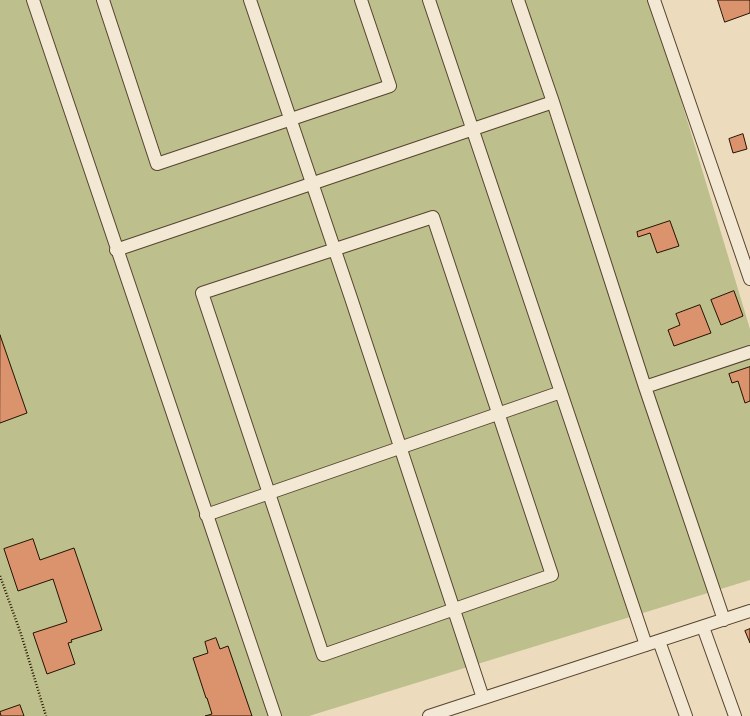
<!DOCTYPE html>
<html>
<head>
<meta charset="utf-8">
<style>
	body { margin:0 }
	canvas { display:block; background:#ecdcbd }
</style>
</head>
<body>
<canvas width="750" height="716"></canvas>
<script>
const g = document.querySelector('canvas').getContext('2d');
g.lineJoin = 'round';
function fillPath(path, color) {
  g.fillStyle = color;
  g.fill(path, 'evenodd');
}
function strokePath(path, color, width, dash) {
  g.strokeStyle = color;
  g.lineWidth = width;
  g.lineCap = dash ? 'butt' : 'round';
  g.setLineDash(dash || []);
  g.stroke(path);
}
fillPath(new Path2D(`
	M0,0H651L750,329V580L309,716H0Z`), '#bdbf8d');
const building = new Path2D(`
	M718,0H750V13L725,22Z
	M743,134L747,149L733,153L729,139Z
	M670,221L679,246L657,253L650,233L638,237L637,232Z
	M734,291L743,316L721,325L711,300Z
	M700,305L711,333L674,346L668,330L680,325L676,314Z
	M0,335L27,413L0,423Z
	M750,367V401L745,403L738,381L732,383L729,374Z
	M33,539L40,560L74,548L102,630L71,640L72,642L68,643L75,664L47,674L33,633L67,622L53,579L18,591L4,549Z
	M750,629V643L745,631Z
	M216,638L220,649L228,646L252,716H205L212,714L207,698H206L193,658L208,653L205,642Z
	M20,705L24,716H1L0,712Z`);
fillPath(building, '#db936e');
strokePath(building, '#241200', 1);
const minor = new Path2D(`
	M33,0L275,716
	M103,0L157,164L390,86L361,0
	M250,0L351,298L483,698
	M429,0L646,645
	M518,0L553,102L645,387L724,620
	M654,0L750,279
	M433,217L552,575L323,655L202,293Z
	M116,250L553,102
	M645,387L750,352
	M206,515L561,392
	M703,627L735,716
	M659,641L686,716
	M429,716L750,611`);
strokePath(minor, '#56442f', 14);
strokePath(new Path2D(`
	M0,576L21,634L46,716`), '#241200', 2.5, [1, 2]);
strokePath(minor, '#f3e8d4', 12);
</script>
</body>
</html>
